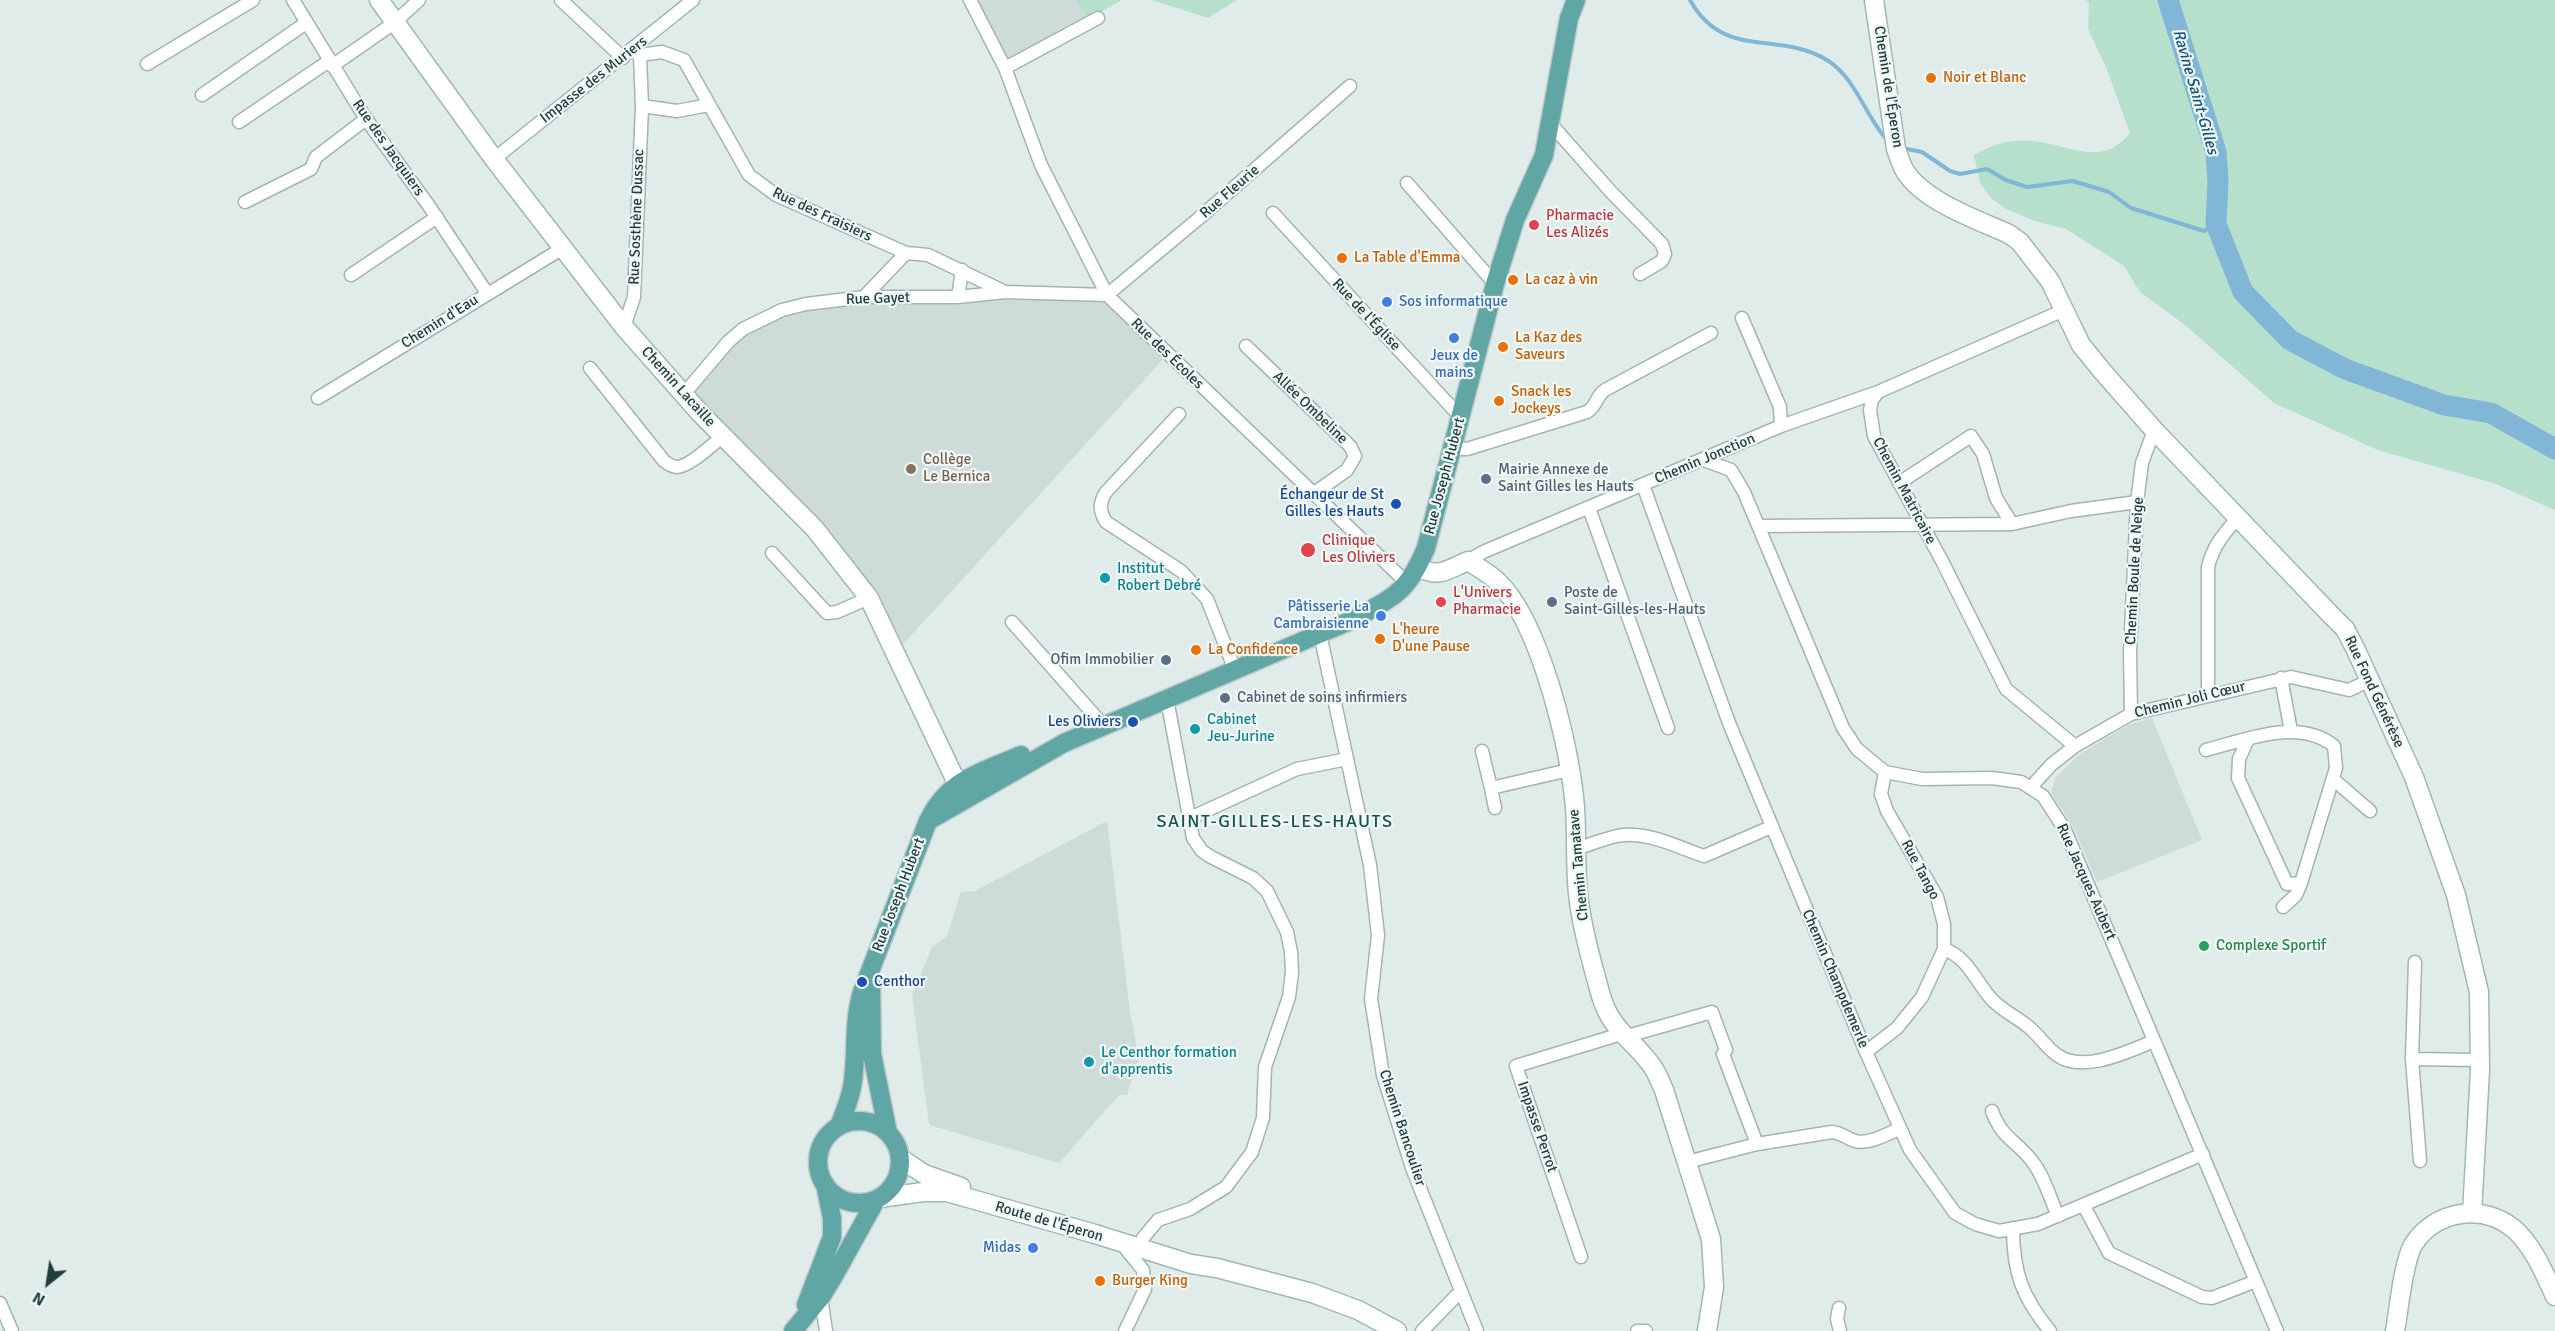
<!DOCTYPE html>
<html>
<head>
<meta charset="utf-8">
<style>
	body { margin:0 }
	#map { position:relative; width:2555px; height:1331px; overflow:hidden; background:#dfecea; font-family:Signika,sans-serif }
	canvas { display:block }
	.north { position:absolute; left:18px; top:1253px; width:60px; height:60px; -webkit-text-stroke:4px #f0f8f6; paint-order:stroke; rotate:210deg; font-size:16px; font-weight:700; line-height:24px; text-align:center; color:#1f3e3d }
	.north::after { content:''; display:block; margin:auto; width:21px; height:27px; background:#1f3e3d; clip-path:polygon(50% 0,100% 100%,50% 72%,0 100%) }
</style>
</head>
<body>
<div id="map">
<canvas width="2555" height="1331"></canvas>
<div class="north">N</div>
</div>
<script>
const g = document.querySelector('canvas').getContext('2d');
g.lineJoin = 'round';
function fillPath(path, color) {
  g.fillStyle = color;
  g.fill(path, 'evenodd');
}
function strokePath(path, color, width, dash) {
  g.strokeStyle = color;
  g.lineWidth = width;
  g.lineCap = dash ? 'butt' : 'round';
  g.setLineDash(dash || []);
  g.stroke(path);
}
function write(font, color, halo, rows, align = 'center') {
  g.font = font + ' Signika,sans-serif';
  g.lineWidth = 4.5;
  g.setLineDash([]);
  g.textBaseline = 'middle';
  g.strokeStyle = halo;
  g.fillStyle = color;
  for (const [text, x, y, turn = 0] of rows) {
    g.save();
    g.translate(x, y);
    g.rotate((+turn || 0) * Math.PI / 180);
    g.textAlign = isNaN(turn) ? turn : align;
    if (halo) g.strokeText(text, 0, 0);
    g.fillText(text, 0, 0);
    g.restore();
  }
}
fillPath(new Path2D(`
	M974,0H1076L1088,19L1008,63Z
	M1108,299L1166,356L897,651L870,597L684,394L728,343L783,311L889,300Z
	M2152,718L2202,840L2097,882L2073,826L2051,793L2056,777L2079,755L2106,738L2129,725Z
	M1107,821L1130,1012L1139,1058L1127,1095H1119L1059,1163L929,1125L912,995L932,947L947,936L961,892L975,891Z`), '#cddcd9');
fillPath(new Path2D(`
	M1076,0H1122L1088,19Z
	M1152,0H1237L1208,18Z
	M2086,0H2555V510L2493,483L2378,450L2274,403L2185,325L2140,292L2124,266L2066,229L2035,221L2006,209L1991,198L1980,183L1974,155C1991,145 2011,139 2032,141C2069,144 2102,169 2130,133L2106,67L2088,29L2089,3Z`), '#b6e0cb');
strokePath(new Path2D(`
	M1690,0C1724,61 1778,30 1827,60C1856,78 1865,116 1887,140
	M1902,148L1922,152L1950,171L1960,174L1987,169L2006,180L2027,187L2072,181L2083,184L2109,192L2131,208L2204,231L2216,224`), '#81b6d7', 4);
strokePath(new Path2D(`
	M2168,0L2216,152L2218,182L2216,224L2243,292L2290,340L2345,369L2444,405L2491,413L2555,449`), '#81b6d7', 21);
const street = new Path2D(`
	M293,0L366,119L429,206L487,293
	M561,0L623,58
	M970,0L1005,68L1041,165L1107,295L1408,584
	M631,51L640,55L662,52L684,60L749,175L776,195L906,253L928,255L1005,292
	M147,64L253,0
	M332,66L394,23L419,0
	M1005,68L1098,18
	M202,95L306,23
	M642,106L677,111L709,105
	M239,122L329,61
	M1550,123L1611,192L1662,244L1665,254L1662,261L1640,274
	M494,159L693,0
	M1407,183L1495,284
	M245,202L311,169L316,157L366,119
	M1273,213L1454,410L1462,413
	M351,275L437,217
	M1107,295L1198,219L1350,86
	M864,297L906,253
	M958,297L962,270
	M1742,318L1780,407L1781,426
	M624,327L634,297L642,106L640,55
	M1246,346L1350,446L1355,456L1347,470L1313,494
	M590,368L664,461C668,464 672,467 677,467C689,467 713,444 723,436
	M1878,392L1872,400L1870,410L1874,436L1942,561L2006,689L2075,746
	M683,395L728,342L743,329L782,310L806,304L864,297H958L1005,292L1107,295
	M318,398L563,248
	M1179,414L1106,492C1099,503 1099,510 1106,522L1181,571L1207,599L1235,670
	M1453,449H1467L1587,412C1597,406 1596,396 1605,390L1711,333
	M1704,460L1731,470L1744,492L1843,728L1857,749L1885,772L1922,779L1992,778L2021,782L2043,796L2065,830L2277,1331
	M1899,483L1971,436L1983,454L1996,498L2012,524
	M1643,485L1729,723L1866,1052L1910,1150L1955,1213L1975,1224L1999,1231L2038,1224L2203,1154
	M1589,508L1668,728
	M1759,526L2012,524L2071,511L2137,502
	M772,553L827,613L837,612L869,598
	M1468,561L1483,552L1781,426L1878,392L2064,310
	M1012,622L1103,725
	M1320,634L1370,865L1378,935L1371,999L1383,1075L1412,1168L1477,1331
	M2281,678L2291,731
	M2208,694V567C2213,546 2224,533 2238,518
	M2131,714L2130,652L2137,502L2142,463L2154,430
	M2248,739L2239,759L2238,778L2287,884L2301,883
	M2206,750C2245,740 2299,717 2334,746L2336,768L2301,883L2296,895L2283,907
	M1482,751L1491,788L1569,770
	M2333,779L2370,811
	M2031,787L2051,765L2075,746L2131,714L2291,677L2349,690L2370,680
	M1491,788L1495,808
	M1188,819L1297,769L1347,759
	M1575,849C1589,845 1603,839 1617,836C1646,830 1677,847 1704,856L1771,827
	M1944,949C1966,957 1974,977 1988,995C1999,1010 2018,1017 2031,1029C2040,1037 2047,1048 2057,1055C2083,1074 2129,1051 2154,1041
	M2415,962L2412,1059L2420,1161
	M1624,1037L1712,1012L1726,1050L1723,1054L1757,1144
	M1866,1052L1897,1028L1922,997L1944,949V924L1937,897L1887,811L1881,794L1885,772
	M2412,1059L2479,1060
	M1992,1111C2002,1139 2016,1140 2032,1161C2044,1176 2050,1198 2058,1216
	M1687,1162L1757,1144L1832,1132C1842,1133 1846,1138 1855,1141C1868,1145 1887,1134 1899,1129
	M2084,1206L2109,1253L2202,1297L2212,1298L2256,1281
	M2013,1228C2013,1272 2022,1297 2050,1331
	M1143,1238L1158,1220L1190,1209L1226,1187L1252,1152L1263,1118L1265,1067L1289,997L1292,972L1291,952L1287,932L1267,891L1253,878L1211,857L1202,851L1193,838L1167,699
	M1121,1243L1143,1270L1145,1289L1125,1331
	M1581,1257L1516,1066L1621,1034
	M821,1297L826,1331
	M0,1303L12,1331
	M1839,1308L1837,1319L1840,1331
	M1422,1331L1460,1292
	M1637,1331H1646`);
const secondary = new Path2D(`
	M379,0L494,159L624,327L700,413L815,529L869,598L957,783
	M1874,0L1896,149C1899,156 1901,165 1905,171C1923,201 1978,220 2009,234L2020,242L2050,281L2081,345L2103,372L2154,430L2330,614L2345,629L2355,648L2414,777L2456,895L2479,992L2480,1070L2472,1213
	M1418,567C1439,579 1448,569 1468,561C1478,567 1490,574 1498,582C1540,622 1571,750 1575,808C1577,837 1575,866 1578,894C1582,929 1592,963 1601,996C1612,1033 1636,1041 1654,1069C1658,1076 1661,1083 1664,1090L1711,1239L1714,1287L1707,1331
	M900,1158L924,1174L961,1187
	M879,1198L923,1192H947L1095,1234L1191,1264L1217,1268L1312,1293L1358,1310L1397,1331
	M2395,1331C2399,1309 2403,1263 2413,1245C2435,1210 2483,1203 2514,1229C2534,1247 2544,1273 2555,1296`);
const primary = new Path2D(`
	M928,821L1064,743L1352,620C1393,597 1407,594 1426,548L1495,284L1515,220L1544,155L1569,18L1576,0
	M871,980L872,1054L888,1133
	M818 1162a41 41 0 1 1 82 0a41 41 0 1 1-82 0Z
	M839,1126C845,1111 851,1097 853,1081C857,1051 853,1022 862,992L928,821C949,778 981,773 1021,755
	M806,1305L832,1237V1218L825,1184
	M793,1331L821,1297L835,1274L876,1200`);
strokePath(street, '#a2b4b3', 15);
strokePath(secondary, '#9db9b6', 21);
strokePath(primary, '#c0c9c9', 21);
strokePath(street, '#fff', 12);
strokePath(secondary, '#fff', 18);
strokePath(primary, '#5fa6a5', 18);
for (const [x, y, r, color] of [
	[1931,78,6,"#e8710a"],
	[1534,225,6,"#e0444e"],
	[1342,258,6,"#e8710a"],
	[1513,280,6,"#e8710a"],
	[1387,302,6,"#3f7fe0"],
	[1454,338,6,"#3f7fe0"],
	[1503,347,6,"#e8710a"],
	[1499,401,6,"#e8710a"],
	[911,469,6,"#8d6e63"],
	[1486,479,6,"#5c6f8a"],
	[1396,504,6,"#1a4fb4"],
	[1308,550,8,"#e0444e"],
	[1105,578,6,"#0f9aa8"],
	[1441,602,6,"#e0444e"],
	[1552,602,6,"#5c6f8a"],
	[1381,616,6,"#3f7fe0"],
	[1380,639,6,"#e8710a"],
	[1196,650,6,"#e8710a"],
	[1166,660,6,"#5c6f8a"],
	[1225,698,6,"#5c6f8a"],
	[1133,722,6,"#1a4fb4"],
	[1195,729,6,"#0f9aa8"],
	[2204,946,6,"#2e9e5b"],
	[862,982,6,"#1a4fb4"],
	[1089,1062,6,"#0f9aa8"],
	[1033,1248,6,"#3f7fe0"],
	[1100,1281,6,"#e8710a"]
]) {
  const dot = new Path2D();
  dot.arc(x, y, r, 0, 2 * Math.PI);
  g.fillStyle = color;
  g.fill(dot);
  strokePath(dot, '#f0f8f6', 2);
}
write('15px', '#c56008', '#f0f8f6', [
	["Noir et Blanc",1943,78],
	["La Table d'Emma",1354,258],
	["La caz à vin",1525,280],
	["La Kaz des",1515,338],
	["Saveurs",1515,355],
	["Snack les",1511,392],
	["Jockeys",1511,409],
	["L'heure",1392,630],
	["D'une Pause",1392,647],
	["La Confidence",1208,650],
	["Burger King",1112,1281]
], 'left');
write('15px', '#1f3e3d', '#f0f8f6', [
	["Impasse des Muriers",594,80,-38],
	["Chemin de l'Éperon",1888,87,81],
	["Rue des Jacquiers",388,148,55],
	["Rue Fleurie",1230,192,-41],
	["Rue des Fraisiers",822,215,25],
	["Rue Sosthène Dussac",637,217,-88],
	["Rue Gayet",878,299,-2],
	["Rue de l'Église",1366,315,47],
	["Chemin d'Eau",440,322,-32],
	["Rue des Écoles",1167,354,44],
	["Chemin Lacaille",678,387,48],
	["Allée Ombeline",1310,408,44],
	["Chemin Jonction",1705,459,-23],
	["Rue Joseph Hubert",1445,476,-75],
	["Chemin Matricaire",1904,491,62],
	["Chemin Boule de Neige",2135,571,-87],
	["Rue Fond Générèse",2374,692,65],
	["Chemin Joli Cœur",2190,700,-14],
	["Chemin Tamatave",1579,865,-95],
	["Rue Tango",1920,870,62],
	["Rue Jacques Aubert",2086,882,66],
	["Rue Joseph Hubert",899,895,-69],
	["Chemin Champdemerle",1835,979,67],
	["Impasse Perrot",1537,1127,71],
	["Chemin Bancoulier",1402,1128,72],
	["Route de l'Éperon",1049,1222,16]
]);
write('15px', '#be3a42', '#f0f8f6', [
	["Pharmacie",1546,216],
	["Les Alizés",1546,233],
	["Clinique",1322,541],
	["Les Oliviers",1322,558],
	["L'Univers",1453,593],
	["Pharmacie",1453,610]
], 'left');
write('15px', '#366cbe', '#f0f8f6', [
	["Sos informatique",1399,302,"left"],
	["Jeux de",1454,356,"center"],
	["mains",1454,373,"center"],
	["Pâtisserie La",1369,607],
	["Cambraisienne",1369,624],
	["Midas",1021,1248]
], 'right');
write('15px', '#785e54', '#f0f8f6', [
	["Collège",923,460],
	["Le Bernica",923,477]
], 'left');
write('15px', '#4e5e75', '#f0f8f6', [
	["Mairie Annexe de",1498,470],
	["Saint Gilles les Hauts",1498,487],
	["Poste de",1564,593],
	["Saint-Gilles-les-Hauts",1564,610],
	["Ofim Immobilier",1154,660,"right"],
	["Cabinet de soins infirmiers",1237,698]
], 'left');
write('15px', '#164399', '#f0f8f6', [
	["Échangeur de St",1384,495],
	["Gilles les Hauts",1384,512],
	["Les Oliviers",1121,722],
	["Centhor",874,982,"left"]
], 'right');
write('15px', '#0d838f', '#f0f8f6', [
	["Institut",1117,569],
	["Robert Debré",1117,586],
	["Cabinet",1207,720],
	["Jeu-Jurine",1207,737],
	["Le Centhor formation",1101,1053],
	["d'apprentis",1101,1070]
], 'left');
write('15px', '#27864d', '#f0f8f6', [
	["Complexe Sportif",2216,946]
], 'left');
write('italic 16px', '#135480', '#f0f8f6', [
	["Ravine Saint-Gilles",2195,92,74]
]);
g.letterSpacing = '1.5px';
write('18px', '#195252', '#f0f8f6', [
	["SAINT-GILLES-LES-HAUTS",1275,822]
]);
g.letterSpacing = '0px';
</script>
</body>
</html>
